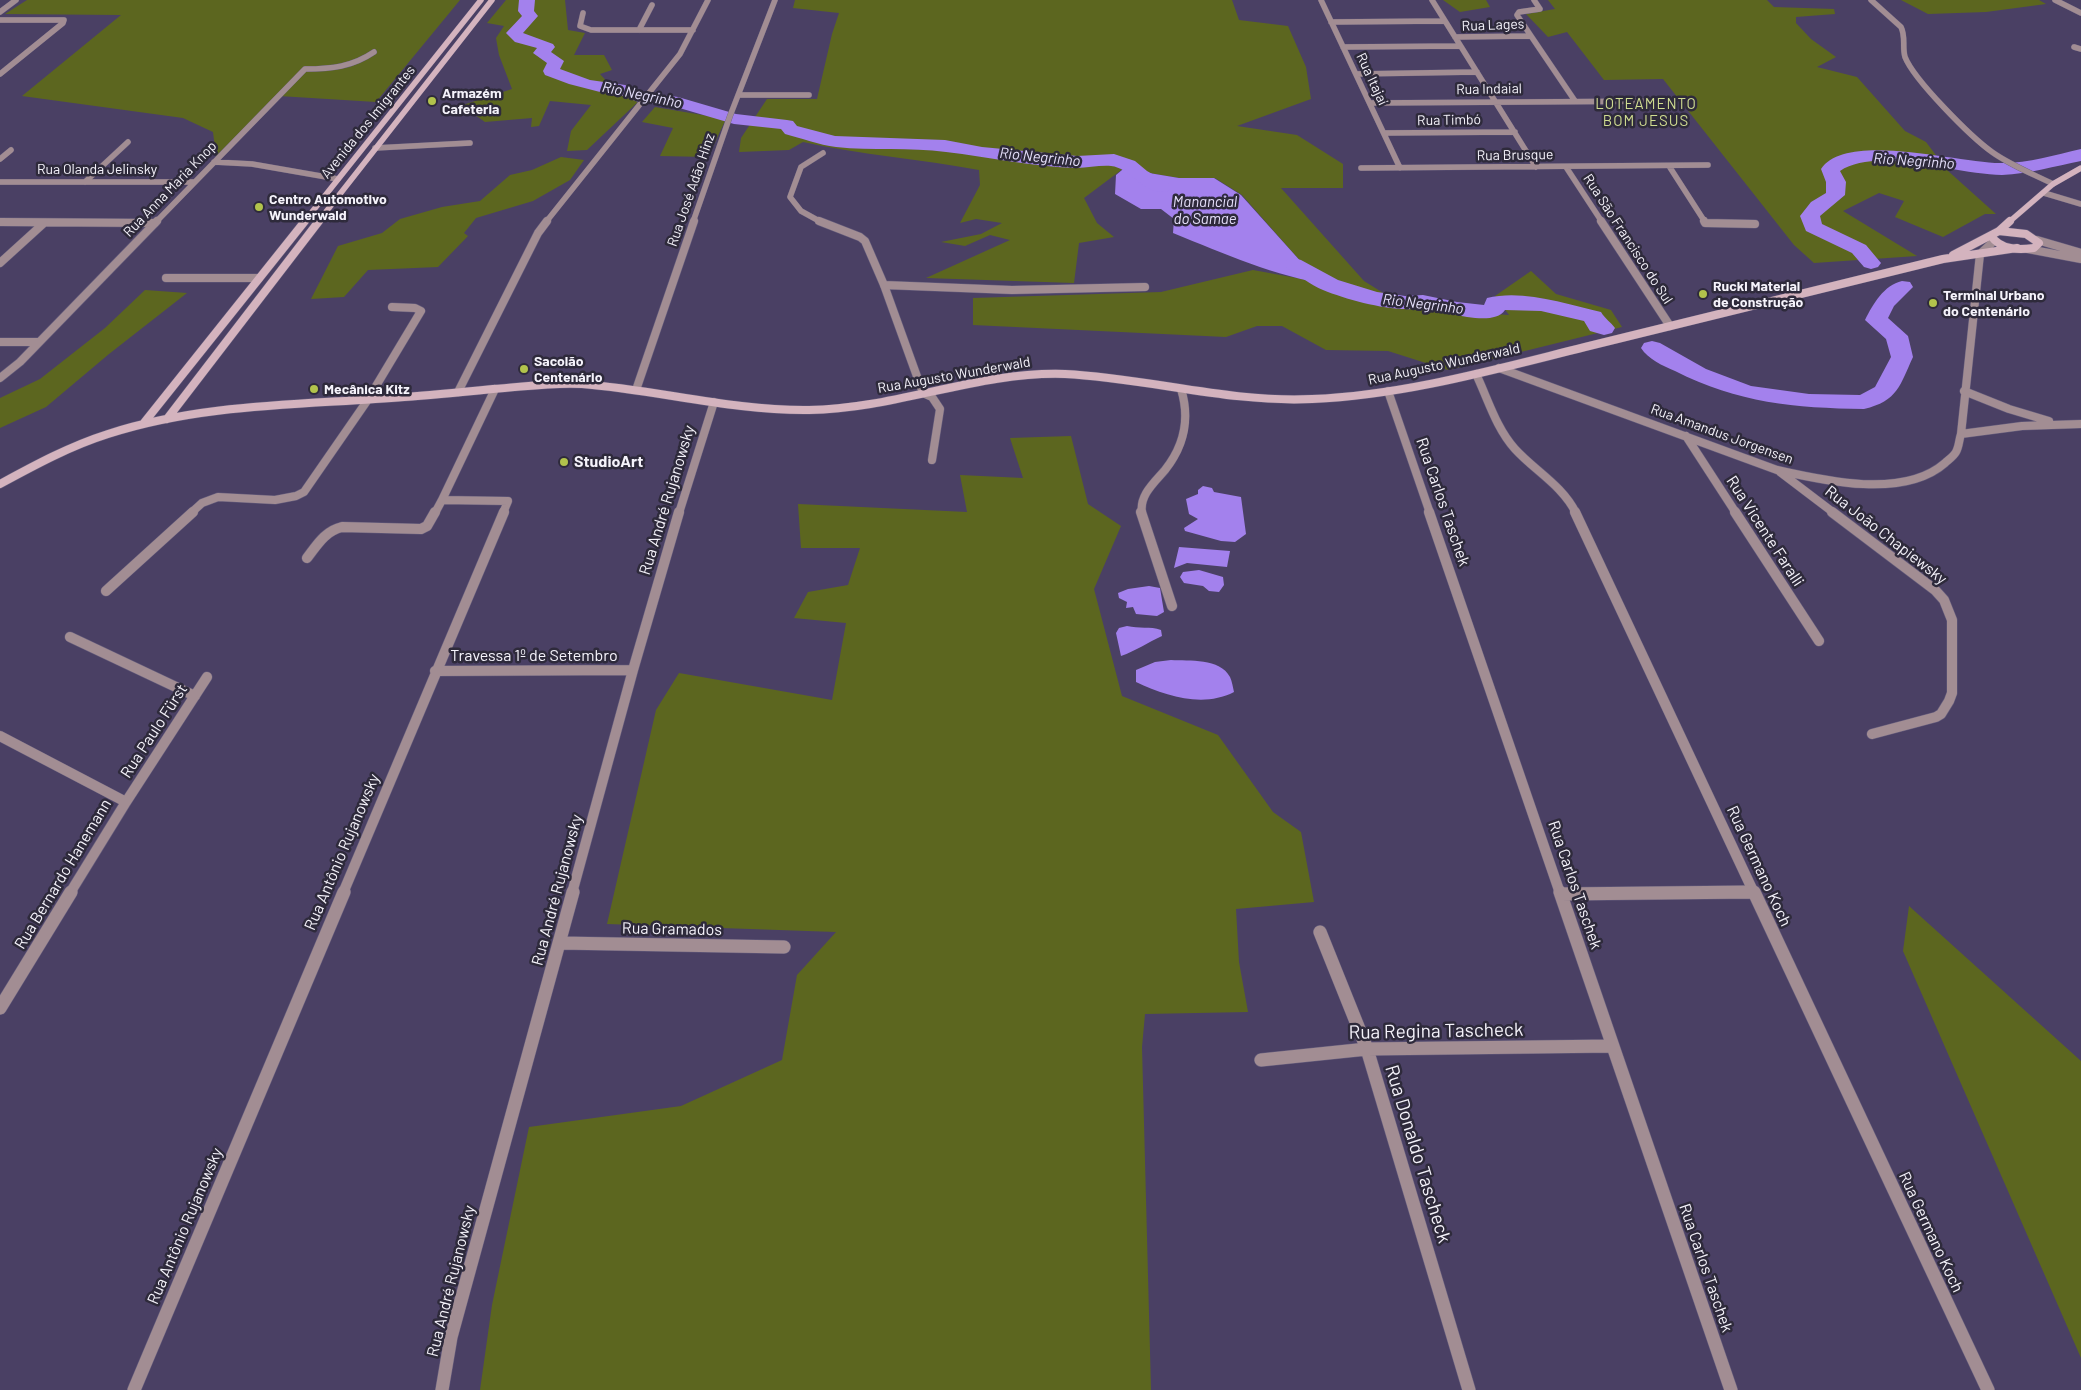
<!DOCTYPE html>
<html>
<head>
<meta charset="utf-8">
<style>
	body { margin:0 }
	canvas { display:block; background:#4a4064 }
</style>
</head>
<body>
<canvas width="2081" height="1390"></canvas>
<script>
const g = document.querySelector('canvas').getContext('2d');
g.lineJoin = 'round';
function fillPath(path, color) {
  g.fillStyle = color;
  g.fill(path, 'evenodd');
}
function strokePath(path, color, width, dash) {
  g.strokeStyle = color;
  g.lineWidth = width;
  g.lineCap = dash ? 'butt' : 'round';
  g.setLineDash(dash || []);
  g.stroke(path);
}
function write(font, color, halo, rows, align = 'center') {
  g.font = font + ' Barlow,sans-serif';
  g.lineWidth = 5;
  g.setLineDash([]);
  g.textBaseline = 'middle';
  g.strokeStyle = halo;
  g.fillStyle = color;
  for (const [text, x, y, turn = 0] of rows) {
    g.save();
    g.translate(x, y);
    g.rotate((+turn || 0) * Math.PI / 180);
    g.textAlign = isNaN(turn) ? turn : align;
    if (halo) g.strokeText(text, 0, 0);
    g.fillText(text, 0, 0);
    g.restore();
  }
}
fillPath(new Path2D(`
	M27,0H460L376,102L279,96L216,156L213,132L183,118L22,96L121,15L5,14Z
	M506,0H565L568,30L585,33L574,55H604L612,70L600,74L611,86L640,91V100L587,150L567,151L571,131L591,105L550,101L539,126L531,127L532,118L485,122L475,115L444,114L466,104L512,89L499,55L496,38L504,26L487,23Z
	M795,0H1232L1239,20L1288,26L1306,67L1311,99L1237,126L1297,135L1343,164V188H1281L1364,281L1409,309L1509,315L1495,296L1531,271L1556,294L1611,310L1622,327L1448,370L1388,351L1326,350L1282,326H1257L1226,337L973,325V298L1161,292L1253,270L1351,288L1303,264L1242,195L1215,178H1179L1149,173L1128,165L1084,198L1097,223L1114,237L1079,243L1074,283L926,278L1010,240L990,235L965,246L941,242L981,234L1002,223L976,219L960,223L980,185L979,170C920,159 862,155 803,142L789,150L739,152L741,138L767,99H817L832,34L839,13L793,8Z
	M1443,0H1486L1490,7L1460,12Z
	M1548,0H1767L1774,7L1834,9L1835,14L1796,17V23L1811,39L1836,57L1817,67L1857,77L1905,131L1926,142L1947,170L1996,214H1985L1943,237L1895,217L1904,201L1879,193L1843,211L1917,256L1814,263L1794,245L1663,79L1604,80L1567,32L1548,37L1526,14L1555,9Z
	M1901,0H2039L2046,4L1986,12L1928,14Z
	M655,107L726,119L708,157L660,156L673,128L642,122Z
	M561,157L584,160L570,180L533,201L476,218L464,233L468,236L438,267L368,270L344,297L311,299L338,246L382,233L400,219L442,207L480,201L510,175L532,170Z
	M145,290L187,293L109,354L46,407L0,428V398L40,379L105,328Z
	M1071,436L1088,504L1121,526L1094,589L1122,696L1218,735L1273,812L1301,832L1314,902L1236,909L1239,962L1248,1012L1145,1014L1142,1047L1151,1390H480L492,1305L529,1127L681,1106L782,1060L797,975L836,932L607,924L656,710L679,673L832,700L846,623L794,618L808,592L848,585L860,548H801L798,504L967,512L960,475L1023,478L1010,438Z
	M1909,906L2081,1061V1358L1903,951Z`), '#5c661f');
fillPath(new Path2D(`
	M1128,165L1149,173L1179,178H1214L1241,195L1303,264L1331,285C1274,276 1225,254 1173,233L1174,219L1161,209H1141L1115,194L1116,175Z
	M1203,486L1212,488L1214,492L1241,497L1246,534L1235,542L1221,541L1185,531L1184,528L1198,519L1189,514L1186,499L1198,494V490Z
	M1179,547L1230,551L1227,567L1187,563L1174,568Z
	M1199,570L1223,577L1224,585L1219,592L1209,591L1203,586L1184,583L1180,577L1183,572Z
	M1149,586L1160,588L1164,612L1157,616L1136,614L1133,607L1126,608L1127,602L1119,598L1118,593L1128,589Z
	M1127,626C1139,629 1150,626 1161,630L1162,636C1148,642 1136,651 1121,656L1116,633L1119,628Z
	M1171,660C1189,661 1220,658 1230,677C1232,681 1233,688 1234,692C1203,708 1166,696 1136,682V670L1155,662Z`), '#a381ed');
fillPath(new Path2D(`
	M519,0H535L534,11L538,16L523,33L553,44L555,47L551,52L564,61L560,69L590,80L625,85L643,92L678,97L736,114L787,120L793,121L797,126L835,136L945,140L982,147L1077,156L1114,154L1135,161L1147,171L1168,183L1171,187L1168,191C1144,197 1132,168 1111,166C1100,165 1088,168 1077,168C1033,167 989,157 946,152C910,147 872,151 836,147C819,145 801,138 785,134L781,129L734,124L676,107L638,102L621,95L600,92L569,84L545,75L543,71L547,63L533,53L537,48L515,42L506,33L522,16L518,11Z
	M2081,149V161C2055,166 2029,174 2002,175C1958,175 1877,146 1840,171L1846,182L1845,195L1820,216L1822,224L1866,245L1881,263L1878,267L1871,269L1864,267L1852,253L1806,231L1800,216L1811,202L1826,193V182L1821,169C1847,130 1961,164 2002,163C2029,163 2055,155 2081,149Z
	M1294,258L1301,260L1338,280L1377,292L1405,296L1423,295L1457,302L1484,305L1487,298C1523,289 1566,304 1601,312C1605,319 1611,322 1615,328L1612,333L1604,335L1590,331L1584,321L1541,311L1505,310C1492,329 1443,310 1424,308C1418,307 1412,310 1405,309C1382,309 1345,299 1323,290C1311,285 1298,275 1287,268L1284,264L1287,260Z
	M1902,281L1910,282L1913,287L1894,306L1888,318L1908,336L1913,357C1900,385 1898,401 1864,409C1795,408 1738,403 1675,371C1663,366 1648,359 1641,348L1644,343L1652,341L1660,343L1706,369L1751,386L1809,394L1860,395L1875,387L1891,357L1886,339L1865,320C1873,304 1884,285 1902,281Z`), '#a381ed');
const minorFar3 = new Path2D(`
	M1321,0L1400,168
	M1432,0L1536,167
	M1871,0L1901,27C1906,37 1902,47 1905,57C1914,80 1971,137 1992,152C2010,165 2033,174 2053,184
	M2055,0L2081,13
	M0,12L16,0
	M583,13L580,26L591,30H693
	M0,20H64L63,23L0,74
	M1331,22L1445,21
	M639,30L652,5
	M1531,36L1575,101
	M1455,37L1531,36L1517,15L1519,12L1540,9L1534,0
	M1343,47L1460,46
	M2074,47L2081,49
	M1356,74L1477,72
	M739,95H809
	M1370,103L1672,101
	M1384,133L1515,132
	M375,148L470,143
	M0,159L11,150
	M214,162L252,164L338,179
	M1669,166L1705,222
	M1566,167L1602,222
	M1361,168L1708,165
	M0,182H194
	M85,182L128,142
	M0,222H63
	M156,222L305,69C331,69 352,67 374,52
	M546,222L680,54L708,0
	M693,222L730,116L775,0
	M821,222L801,211L790,197L801,167L823,153`);
const minorFar2 = new Path2D(`
	M819,221L860,237L865,241L884,285L923,393L932,397L940,409L932,460
	M1601,221L1670,326
	M1704,221L1705,223L1755,224
	M0,222L155,223
	M0,263L44,223
	M166,278H259
	M884,285L1012,290L1145,287
	M0,342H38
	M1499,368L1777,470C1825,481 1904,499 1945,463C1948,460 1953,457 1956,452C1959,447 1959,440 1961,434L1980,254L1994,241
	M1476,374C1488,399 1496,428 1515,449C1535,471 1562,485 1576,513
	M0,378L20,362L157,221
	M495,389L442,500L508,501L503,513
	M636,390L694,221
	M1388,391L1430,513
	M1964,391L2009,409L2049,421
	M458,392L538,233L547,221
	M1961,434L2022,426L2081,424
	M1686,436L1736,513
	M1780,472L1834,513
	M191,513L202,503L218,497L275,500L296,496L304,492L367,401L421,311L415,308L392,307
	M435,513L442,500
	M679,513L714,402
	M1142,513C1139,495 1155,482 1165,470C1184,446 1190,418 1181,389`);
const minorFar1 = new Path2D(`
	M1141,512L1172,606
	M1429,512L1560,893
	M1575,512L1754,893
	M1735,512L1819,641
	M1832,512L1935,590L1944,600L1952,620V693L1949,701L1941,714L1936,717L1872,734
	M307,558C317,545 325,531 342,527L421,529L427,526L435,512
	M106,591L193,512
	M70,637L195,696
	M435,671L633,670
	M0,736L126,802L70,893
	M126,802L207,677
	M343,893L504,512
	M572,893L633,670L679,512
	M1664,893L1753,892`);
const minor = new Path2D(`
	M1560,892L1731,1390
	M1754,892L1988,1390
	M1561,894L1753,892
	M1320,932L1367,1049L1469,1390
	M560,943L784,947
	M0,1008L71,892
	M1261,1060L1367,1049L1613,1046
	M134,1390L344,892
	M442,1390L451,1337L573,892`);
const tertiaryFar1 = new Path2D(`
	M2044,193L2081,204`);
const tertiary = new Path2D(`
	M2037,240L2081,253
	M2028,249L2081,259`);
const secondaryFar1 = new Path2D(`
	M304,222L481,0
	M318,222L492,0
	M2009,222L2053,184L2081,168`);
const secondary = new Path2D(`
	M1991,236C2001,250 2018,250 2034,248L2039,243L2026,234L1999,231
	M1953,255L1999,231L2010,221
	M167,419L319,221
	M143,424L305,221
	M0,484C35,465 70,446 108,434C203,403 306,405 404,397C433,395 463,392 493,389C523,387 552,382 582,384C658,390 733,411 809,410C896,409 978,371 1065,374C1148,378 1229,403 1312,399C1405,395 1496,369 1585,347C1705,318 1824,288 1943,259L2017,248`);
strokePath(minorFar3, '#655d7c', 6);
strokePath(minorFar2, '#655d7c', 9);
strokePath(minorFar1, '#655d7c', 11);
strokePath(minor, '#655d7c', 14);
strokePath(tertiaryFar1, '#655d7c', 6);
strokePath(tertiary, '#655d7c', 9);
strokePath(secondaryFar1, '#655d7c', 6);
strokePath(secondary, '#655d7c', 9);
strokePath(minorFar3, '#a28d93', 5.5);
strokePath(minorFar2, '#a28d93', 8);
strokePath(minorFar1, '#a28d93', 10);
strokePath(minor, '#a28d93', 13);
strokePath(tertiaryFar1, '#a28d93', 5.5);
strokePath(tertiary, '#a28d93', 8);
strokePath(secondaryFar1, '#d4b3be', 5.5);
strokePath(secondary, '#d4b3be', 8);
for (const [x, y, r, color] of [
	[432,101,5,"#b2c34c"],
	[259,207,5,"#b2c34c"],
	[1703,294,5,"#b2c34c"],
	[1933,303,5,"#b2c34c"],
	[524,369,5,"#b2c34c"],
	[314,389,5,"#b2c34c"],
	[564,462,5,"#b2c34c"]
]) {
  const dot = new Path2D();
  dot.arc(x, y, r, 0, 2 * Math.PI);
  g.fillStyle = color;
  g.fill(dot);
  strokePath(dot, '#2e2a3b', 2);
}
write('14px', '#f5f3fb', '#2e2a3b', [
	["Rua Lages",1493,25,-2],
	["Rua Itajaí",1372,79,65],
	["Rua Indaial",1489,89,-1],
	["Rua Timbó",1449,120,-1],
	["Avenida dos Imigrantes",368,122,-51],
	["Rua Brusque",1515,155,-1],
	["Rua Olanda Jelinsky",97,169],
	["Rua Anna Maria Knop",170,189,-46],
	["Rua José Adão Hinz",691,190,-71],
	["Rua São Francisco do Sul",1628,239,57],
	["Rua Augusto Wunderwald",1444,364,-12],
	["Rua Augusto Wunderwald",954,375,-10],
	["Rua Amandus Jorgensen",1722,434,20]
]);
write('bold 14px', '#f5f3fb', '#2e2a3b', [
	["Armazém",442,93],
	["Cafeteria",442,109],
	["Centro Automotivo",269,199],
	["Wunderwald",269,215],
	["Ruckl Material",1713,286],
	["de Construção",1713,302],
	["Terminal Urbano",1943,295],
	["do Centenário",1943,311],
	["Sacolão",534,361],
	["Centenário",534,377],
	["Mecânica Kitz",324,389]
], 'left');
write('italic 15px', '#e6e0fb', '#2e2a3b', [
	["Rio Negrinho",642,95,12],
	["Rio Negrinho",1040,157,6],
	["Rio Negrinho",1914,161,4],
	["Manancial",1205,202],
	["do Samae",1205,219],
	["Rio Negrinho",1423,304,7]
]);
g.letterSpacing = '1px';
write('15px', '#d0dd91', '#2e2a3b', [
	["LOTEAMENTO",1646,104],
	["BOM JESUS",1646,121]
]);
g.letterSpacing = '0px';
write('bold 16px', '#f5f3fb', '#2e2a3b', [
	["StudioArt",574,462]
], 'left');
write('16px', '#f5f3fb', '#2e2a3b', [
	["Rua André Rujanowsky",667,500,-73],
	["Rua Carlos Taschek",1443,502,71],
	["Rua Vicente Faralli",1765,531,57],
	["Rua João Chapiewsky",1886,535,38],
	["Travessa 1º de Setembro",534,656],
	["Rua Paulo Fürst",154,731,-57],
	["Rua Antônio Rujanowsky",342,852,-67],
	["Rua Germano Koch",1759,866,65],
	["Rua Bernardo Hanemann",63,874,-59],
	["Rua Carlos Taschek",1575,885,71],
	["Rua André Rujanowsky",557,890,-75],
	["Rua Gramados",672,929,1],
	["Rua Antônio Rujanowsky",185,1226,-67],
	["Rua Germano Koch",1931,1232,65],
	["Rua Carlos Taschek",1706,1268,71],
	["Rua André Rujanowsky",451,1281,-76]
]);
write('19px', '#f5f3fb', '#2e2a3b', [
	["Rua Regina Tascheck",1436,1031,-1],
	["Rua Donaldo Tascheck",1418,1154,73]
]);
</script>
</body>
</html>
